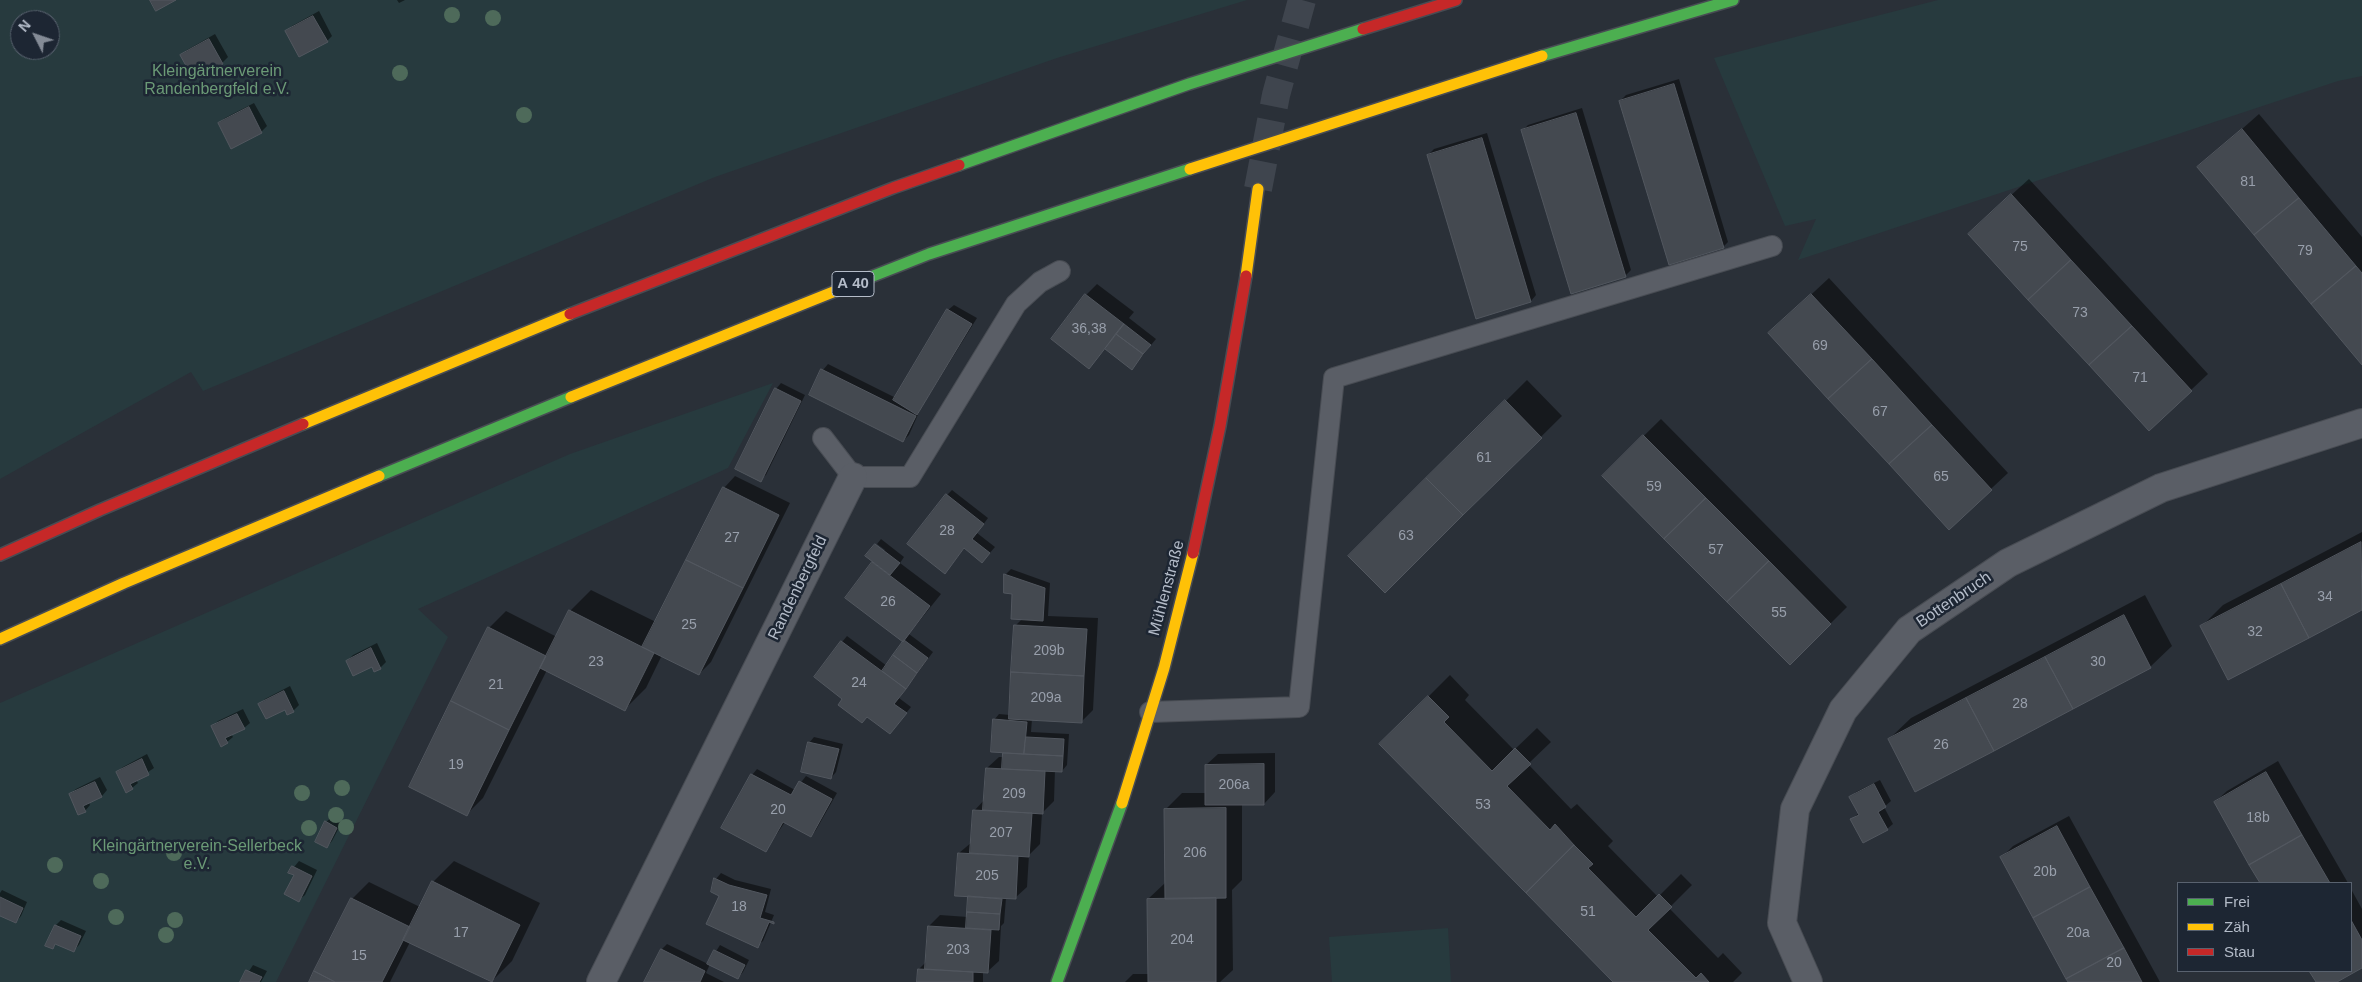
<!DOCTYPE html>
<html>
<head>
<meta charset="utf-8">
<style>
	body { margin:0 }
	#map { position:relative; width:2362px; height:982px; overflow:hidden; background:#2a3038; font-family:Helvetica,sans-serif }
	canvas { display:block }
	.legend { position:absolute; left:2177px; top:882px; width:175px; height:90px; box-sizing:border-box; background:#1d2633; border:1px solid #59626f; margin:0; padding:6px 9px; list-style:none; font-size:15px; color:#b4bcc9 }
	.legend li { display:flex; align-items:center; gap:10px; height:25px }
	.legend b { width:25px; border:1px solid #59626f }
	.north { position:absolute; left:10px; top:10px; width:50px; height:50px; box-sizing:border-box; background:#1d2633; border:1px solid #59626f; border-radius:50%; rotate:311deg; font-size:14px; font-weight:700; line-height:20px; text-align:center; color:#b4bcc9 }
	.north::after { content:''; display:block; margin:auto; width:18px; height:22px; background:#848b96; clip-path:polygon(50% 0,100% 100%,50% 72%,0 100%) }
</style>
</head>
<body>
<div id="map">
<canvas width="2362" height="982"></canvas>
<ul class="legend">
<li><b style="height:6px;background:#4caf50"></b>Frei</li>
<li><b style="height:6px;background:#ffc107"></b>Zäh</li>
<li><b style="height:6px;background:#c62828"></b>Stau</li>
</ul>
<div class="north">N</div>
</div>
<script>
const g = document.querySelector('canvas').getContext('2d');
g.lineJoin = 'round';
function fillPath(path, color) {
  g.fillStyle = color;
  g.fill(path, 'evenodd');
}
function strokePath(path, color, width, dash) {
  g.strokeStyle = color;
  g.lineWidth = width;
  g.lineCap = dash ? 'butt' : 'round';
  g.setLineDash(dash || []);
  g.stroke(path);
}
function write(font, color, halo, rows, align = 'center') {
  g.font = font + ' Helvetica,sans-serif';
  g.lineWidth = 5;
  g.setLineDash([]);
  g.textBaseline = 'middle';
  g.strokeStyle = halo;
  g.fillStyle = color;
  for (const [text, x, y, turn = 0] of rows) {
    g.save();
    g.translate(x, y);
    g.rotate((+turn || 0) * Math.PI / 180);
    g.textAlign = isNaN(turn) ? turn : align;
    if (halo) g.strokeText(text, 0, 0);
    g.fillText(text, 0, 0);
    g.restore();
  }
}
fillPath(new Path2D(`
	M0,0H1247L1057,58L715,177L203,391L191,372L0,479ZM20,20H50V50H20Z
	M1938,0H2362V76L2338,81L1798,260L1816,219L1785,226L1714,58Z
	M773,383L728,468L418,609L448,637L276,982H0V703L570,454Z
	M1448,928L1451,982H1332L1329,937Z`), '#273a3e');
fillPath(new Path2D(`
	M397,0H405L399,3Z
	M319,11L332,36L327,41L287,32L292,26Z
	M215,34L228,57L222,63L182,55L187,50Z
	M1679,79L1728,242L1723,247L1620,101L1626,95Z
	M254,103L267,126L261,132L219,123L225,118Z
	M1582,108L1631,270L1625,276L1523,130L1528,125Z
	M2259,114L2362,237V363L2199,167Z
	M1487,133L1536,295L1531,301L1428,155L1434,149Z
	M2029,179L2208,374L2191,390L1987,217Z
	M1829,278L2008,473L1949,528L1787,317Z
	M1097,284L1134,312L1129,318L1156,339L1132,368L1106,348L1089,367L1086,295Z
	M954,305L977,318L920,410L909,435L903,441L811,394L823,370L828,364L896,398L948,310Z
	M1527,380L1562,416L1385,591L1350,556Z
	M781,383L805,395L766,475L760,480L776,389Z
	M1661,419L1847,607L1790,664L1603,476Z
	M735,476L790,503L711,662L699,674L662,655L646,688L625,709L547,670L483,798L467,814L489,628L506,611L557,637L570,611L591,590L656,622L724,488Z
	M952,490L988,518L977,533L995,547L988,555L965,547L950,567L947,495Z
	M2362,532V608L2229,678L2202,626L2223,605Z
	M881,539L904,557L900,563L941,594L909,634L933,652L899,698L911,707L890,733L844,698L842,642L847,636L887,666L905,642L846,598L873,562L885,550L877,544Z
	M1011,569L1050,583L1048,616L1098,618L1093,710L1081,722L1032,719L1031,732L1069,734L1067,765L1062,771L1055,770L1054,801L1042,813L1040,844L1029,855L1027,887L1015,898H1006L1004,923L1001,926L999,961L987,972H983V982H918L919,969L927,961L929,926L940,915L968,917L969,895L959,853L972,842L974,811L985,799L987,768L999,757H1004V752L994,720L999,714L1010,715L1015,626L1022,619L1005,575Z
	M2145,595L2172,646L2150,667L1889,739L1911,718Z
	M377,643L386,662L380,668L375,670L372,665L347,661L353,655Z
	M1450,675L1469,695L1465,700L1514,750L1537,728L1551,742L1528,764L1571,809L1577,804L1613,841L1608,846L1658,897L1681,874L1692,885L1669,908L1718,958L1723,953L1742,973L1733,982H1615L1381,744Z
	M290,686L299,705L293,711L288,713L285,708L260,704L265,699Z
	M243,709L250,723L244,728L231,734L233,737L227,742L212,727L218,721Z
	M814,737L843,744L836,772L831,778L809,743Z
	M1275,753V792L1264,804H1242V880L1232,890L1233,970L1220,982H1125L1133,974H1149L1148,899L1165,883V810L1182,793H1206V765L1218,754Z
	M147,754L154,768L136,780L138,783L132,788L117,772L123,767Z
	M2278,761L2348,883H2261L2215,802L2227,791Z
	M757,769L795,790L806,776L837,793L816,830L811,836L785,822L766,850L752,775Z
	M100,777L107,790L102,796L89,802L90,805L85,811L70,794L76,789Z
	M1880,780L1891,801L1884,807L1893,824L1887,829L1851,820L1859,813L1851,797L1856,792Z
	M2069,816L2160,982H2069L2001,858L2013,846Z
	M332,817L342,822L332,841L327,847L326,822Z
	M299,861L317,870L305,895L299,900L295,875L290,872Z
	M454,861L540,903L512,961L491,982L410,942L390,982H311L352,899L369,882L420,907L433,882Z
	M721,873L735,880L771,889L765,912L774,915L763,941L757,946L721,895L712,891L716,879Z
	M2351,889L2362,909V966L2335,982H2317L2311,971H2351Z
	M2,890L27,902L21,916L16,922L0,914V893Z
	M61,920L86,931L79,945L74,950L57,943L52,948L56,925Z
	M667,944L708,964L720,945L749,960L743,972L738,978L710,964L706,973L724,982H645L662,949Z
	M253,965L267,971L261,982H242Z`), '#0007');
const building = new Path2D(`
	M150,0H176L156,11Z
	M313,16L328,42L299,57L285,31Z
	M209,39L223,64L194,80L180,55Z
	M1674,84L1724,248L1669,265L1619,101Z
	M249,107L262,133L231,149L218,123Z
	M1576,113L1626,277L1571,294L1521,130Z
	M2242,129L2299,198L2254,235L2197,167Z
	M1482,138L1531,302L1476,319L1427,155Z
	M2011,194L2071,260L2028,300L1968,234Z
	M2299,198L2356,266L2311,304L2254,235Z
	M2071,260L2132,326L2089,365L2028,300Z
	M2356,266L2362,273V365L2311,304Z
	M1085,294L1124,324L1089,369L1051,339Z
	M1811,294L1872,359L1828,399L1768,333Z
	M947,309L972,324L917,415L893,400Z
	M1124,324L1151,345L1143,354L1116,334Z
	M2132,326L2192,391L2149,431L2089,365Z
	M1116,334L1143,354L1132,370L1105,349Z
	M1872,359L1932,425L1889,464L1828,399Z
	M821,369L916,416L903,442L809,395Z
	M775,388L801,401L761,482L735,469Z
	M1505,400L1542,438L1463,515L1426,478Z
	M1932,425L1992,490L1949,530L1889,464Z
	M1643,435L1706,498L1664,539L1602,476Z
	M1426,478L1463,515L1385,593L1348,556Z
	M723,487L779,515L743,588L686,560Z
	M946,494L984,524L972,539L990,553L982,563L964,548L945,574L907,544Z
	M1706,498L1769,561L1727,602L1664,539Z
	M2361,542L2362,610L2309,638L2281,584Z
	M875,544L900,563L890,575L865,556Z
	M686,560L743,588L699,675L642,647Z
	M1769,561L1831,624L1790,665L1727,602Z
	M872,562L930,606L903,642L845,598Z
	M1004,574L1045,588L1043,621L1011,619L1012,594L1004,593Z
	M2281,584L2309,638L2228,680L2200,626Z
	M569,610L654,653L625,711L540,668Z
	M2124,615L2151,668L2073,709L2045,657Z
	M1014,625L1087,629L1084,676L1011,672Z
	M488,627L546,656L509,730L451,701Z
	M904,640L928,658L917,673L893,655Z
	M841,641L906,689L894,704L907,713L890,734L867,717L862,723L838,705L842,699L814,677Z
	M371,648L381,669L374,672L372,667L353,676L346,661Z
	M893,655L917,673L906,689L882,671Z
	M2045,657L2073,709L1994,751L1966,698Z
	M1011,672L1084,676L1082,723L1009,719Z
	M284,691L294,712L287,715L285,710L266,719L258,704Z
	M1428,696L1449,717L1444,722L1492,771L1515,748L1531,764L1507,786L1550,830L1555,824L1574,845L1526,893L1379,744Z
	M1966,698L1994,751L1915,792L1888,739Z
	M451,701L509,730L467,816L409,787Z
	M237,714L245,729L225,738L228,743L221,747L211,726Z
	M993,719L1027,722L1024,754L991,752Z
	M1026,737L1064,739L1063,756L1024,754Z
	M808,742L839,749L831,779L801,772Z
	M1003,753L1063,756L1062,772L1002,769Z
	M142,759L149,775L130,784L133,789L126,793L116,772Z
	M1264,764V805H1205V765Z
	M986,768L1045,771L1043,814L983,810Z
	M2266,772L2302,835L2249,865L2214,802Z
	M751,774L791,795L799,781L832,799L811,837L783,822L766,852L721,828Z
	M95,782L102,797L83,806L86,812L78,815L69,794Z
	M1874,784L1886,807L1878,812L1888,830L1863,843L1850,819L1859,815L1849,797Z
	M1226,808V898L1165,899L1164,809Z
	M973,810L1032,813L1029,857L970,853Z
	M325,821L337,828L327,848L315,842Z
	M2057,826L2090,887L2033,918L2000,857Z
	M2302,835L2330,883H2260L2249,865Z
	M1574,845L1593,864L1588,868L1636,917L1659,894L1672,907L1648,930L1696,978L1701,973L1709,982H1613L1526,893Z
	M958,853L1018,856L1016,899L955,896Z
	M292,866L312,876L299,902L284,894L294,875L288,873Z
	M714,878L729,885L767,895L760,918L774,922V924L769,922L758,948L706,924L719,896L711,892Z
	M432,881L520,925L492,982L403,940Z
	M2090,887L2124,948L2066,979L2033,918Z
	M968,896L1002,899L1000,914L967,912Z
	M0,897L23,908L16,923L0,916Z
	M351,898L410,927L382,982H335L314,971Z
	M1216,898V982H1148L1147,899Z
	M967,912L1000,914L999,930L966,928Z
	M2351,920L2362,940V968L2337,982H2316L2309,971H2351Z
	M55,925L81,936L74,952L55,944L53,949L45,946Z
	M928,926L991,930L988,973L925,969Z
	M2124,948L2142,982H2068L2066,979Z
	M661,949L705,971L700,982H644Z
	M714,950L745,965L738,979L707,964Z
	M918,969L973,972V982H917Z
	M246,970L262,977L259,982H240Z
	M314,971L335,982H309Z`);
fillPath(building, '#444950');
strokePath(building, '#52575f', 1);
strokePath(new Path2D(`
	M1258,189L1276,95L1302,0`), '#3f454e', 28, [28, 14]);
const lane = new Path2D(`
	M823,438L853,477H910L1016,304L1040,282L1060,271
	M1150,712L1299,707L1334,378L1772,246`);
const street = new Path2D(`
	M601,982L853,477
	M1808,982L1782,923L1795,809L1843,710L1909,630L2008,563L2161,488L2362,423`);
const fast = new Path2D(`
	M1542,56L1733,0
	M959,165L1189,84L1363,29
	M863,280L929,254L1190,169
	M379,476L571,397
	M1057,982L1122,803`);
const slow = new Path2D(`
	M1190,169L1542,56
	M1246,276L1258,189
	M571,397L863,280
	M303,424L570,314
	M0,639L124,583L379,476
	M1122,803L1164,668L1193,553`);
const jam = new Path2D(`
	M1363,29L1456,0
	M570,314L893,188L959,165
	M1193,553L1220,426L1246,276
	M0,555L100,510L303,424`);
strokePath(lane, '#484c53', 22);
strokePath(street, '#484c53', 30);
strokePath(fast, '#484c53', 14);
strokePath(slow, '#484c53', 14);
strokePath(jam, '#484c53', 14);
strokePath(lane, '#5a5e66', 20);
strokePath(street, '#5a5e66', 28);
strokePath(fast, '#4caf50', 11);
strokePath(slow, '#ffc107', 11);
strokePath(jam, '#c62828', 11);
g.fillStyle = '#4e6a5a';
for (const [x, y] of [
	[452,15],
	[493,18],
	[400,73],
	[524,115],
	[342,788],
	[302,793],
	[336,815],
	[346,827],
	[309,828],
	[174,853],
	[55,865],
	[101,881],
	[116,917],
	[175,920],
	[166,935]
]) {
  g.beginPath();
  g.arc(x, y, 8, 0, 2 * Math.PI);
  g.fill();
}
write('14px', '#989fab', null, [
	["81",2248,182],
	["75",2020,247],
	["79",2305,251],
	["73",2080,313],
	["36,38",1089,329],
	["69",1820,346],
	["71",2140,378],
	["67",1880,412],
	["61",1484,458],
	["65",1941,477],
	["59",1654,487],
	["28",947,531],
	["63",1406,536],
	["27",732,538],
	["57",1716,550],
	["34",2325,597],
	["26",888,602],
	["55",1779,613],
	["25",689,625],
	["32",2255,632],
	["209b",1049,651],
	["23",596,662],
	["30",2098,662],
	["24",859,683],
	["21",496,685],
	["209a",1046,698],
	["28",2020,704],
	["26",1941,745],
	["19",456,765],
	["206a",1234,785],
	["209",1014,794],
	["53",1483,805],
	["20",778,810],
	["18b",2258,818],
	["207",1001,833],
	["206",1195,853],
	["20b",2045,872],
	["205",987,876],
	["18",739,907],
	["51",1588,912],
	["17",461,933],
	["20a",2078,933],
	["204",1182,940],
	["203",958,950],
	["15",359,956],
	["20",2114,963]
]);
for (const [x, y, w] of [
	[853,284,42]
]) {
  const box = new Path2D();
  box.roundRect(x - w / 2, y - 12.5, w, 25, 4);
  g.fillStyle = '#1d2633';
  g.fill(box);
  strokePath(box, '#b4bcc9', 1);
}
write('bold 15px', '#b4bcc9', null, [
	["A 40",853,284]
]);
write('16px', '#6b9a76', '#1d2633', [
	["Kleingärtnerverein",217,72],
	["Randenbergfeld e.V.",217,90],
	["Kleingärtnerverein-Sellerbeck",197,847],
	["e.V.",197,865]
]);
write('16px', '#b4bcc9', '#1d2633', [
	["Randenbergfeld",798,588,-64],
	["Mühlenstraße",1167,588,-75],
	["Bottenbruch",1954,600,-34]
]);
</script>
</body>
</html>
